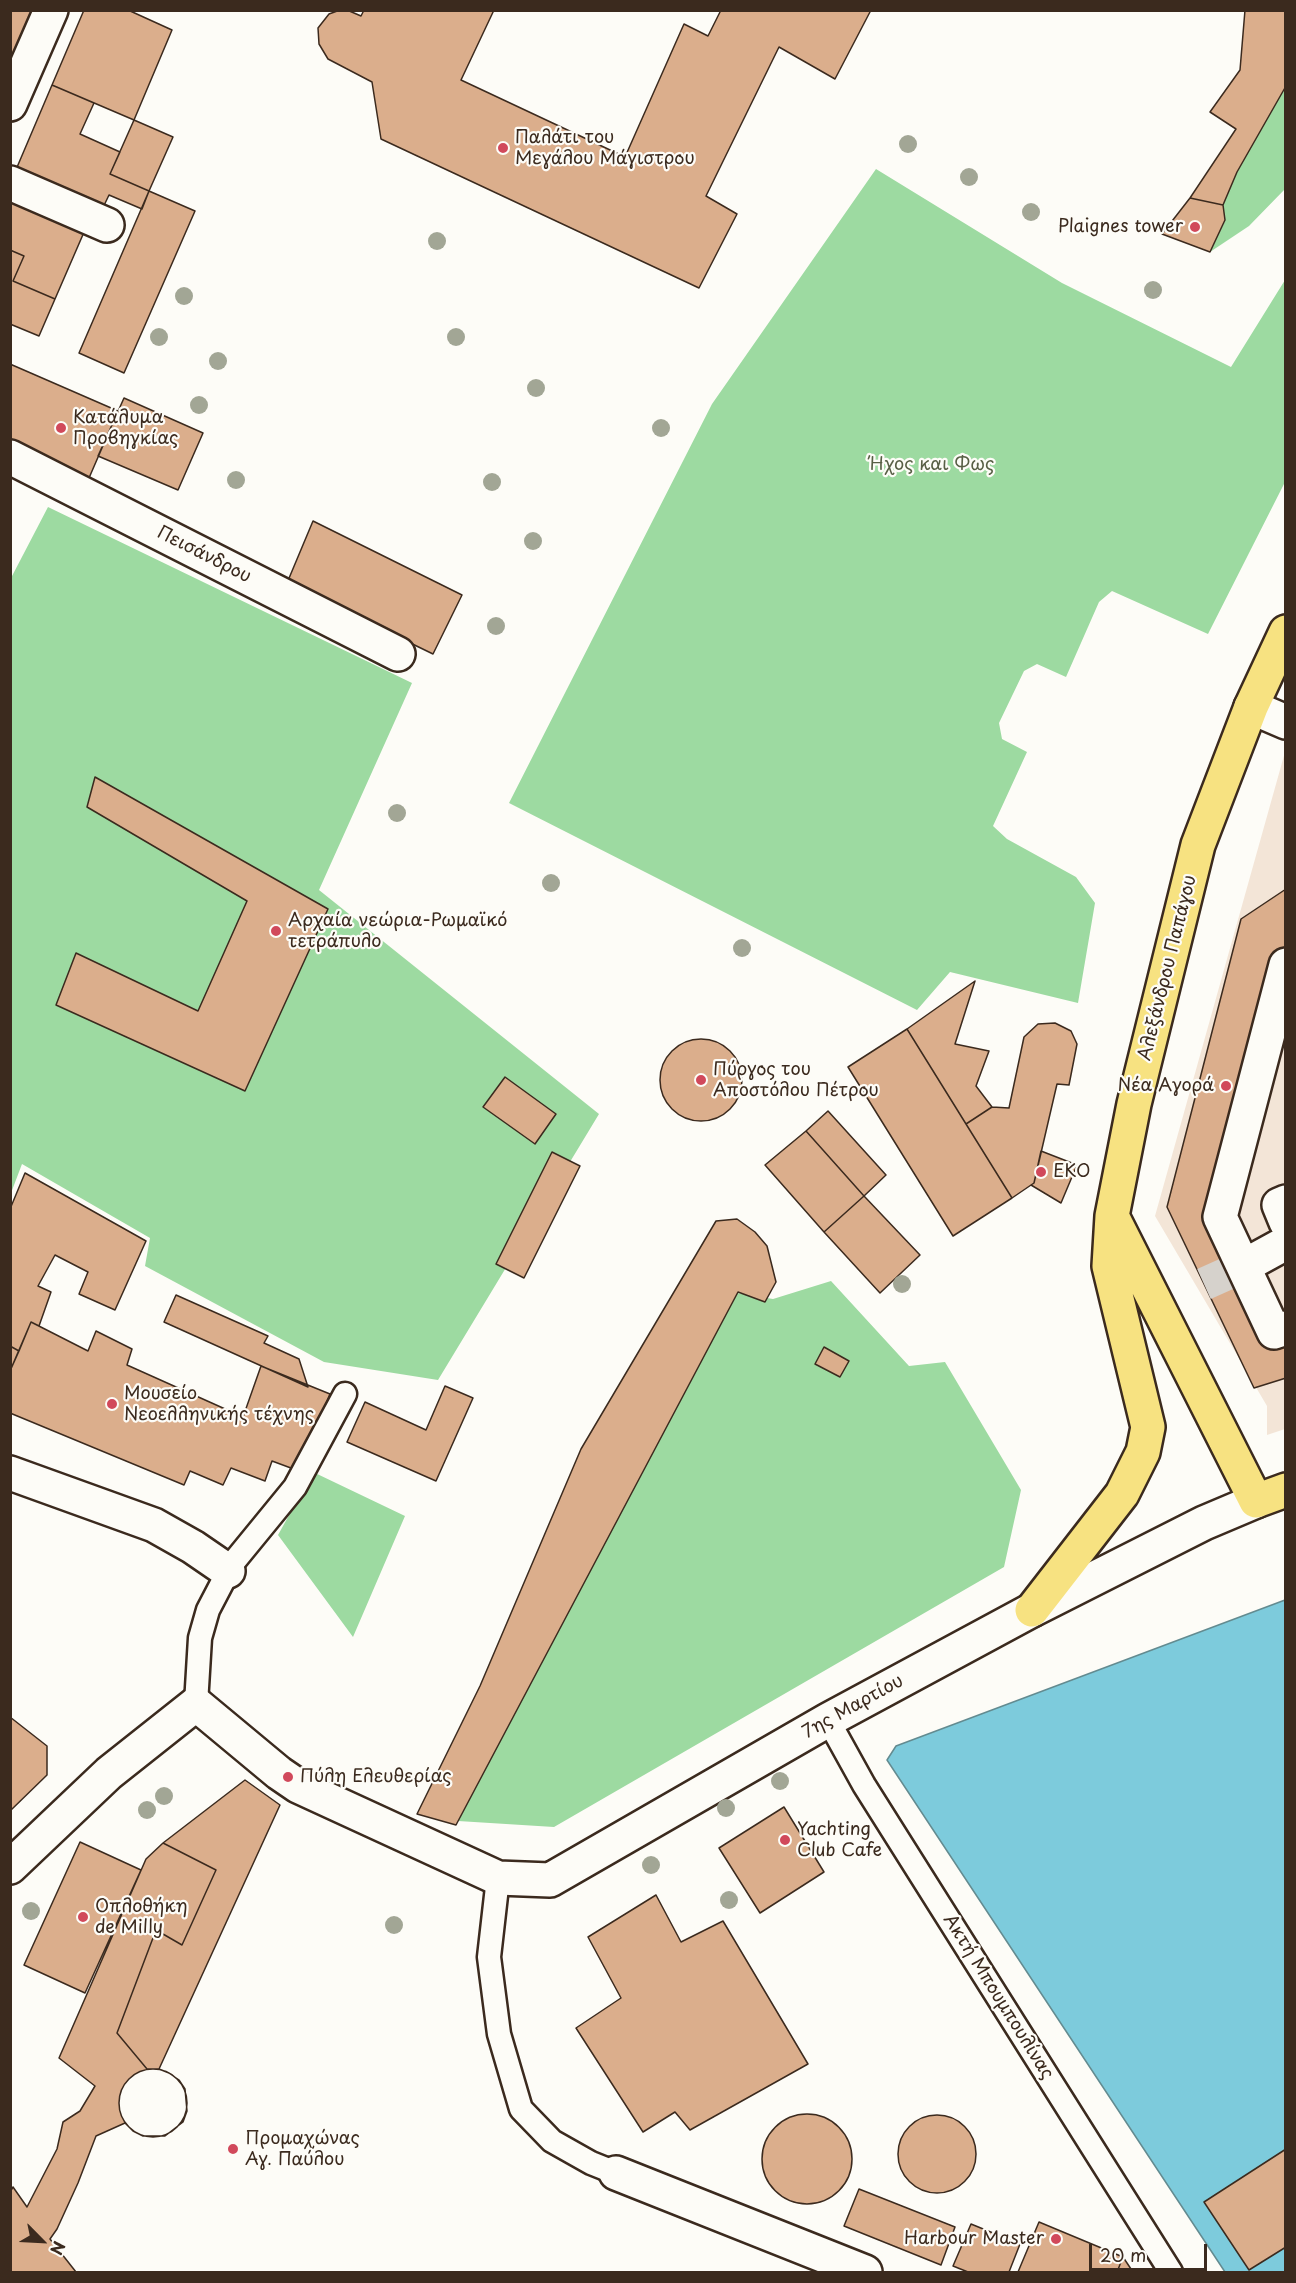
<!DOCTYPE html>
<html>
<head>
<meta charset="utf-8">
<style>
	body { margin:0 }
	#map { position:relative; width:1296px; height:2283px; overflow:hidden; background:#fdfcf7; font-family:"Playpen Sans",sans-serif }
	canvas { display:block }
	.frame { position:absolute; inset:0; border:12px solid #3b2a1e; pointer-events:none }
	.north { position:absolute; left:12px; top:2211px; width:60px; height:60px; -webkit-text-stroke:4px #fdfcf7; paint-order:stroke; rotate:114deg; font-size:16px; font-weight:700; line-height:24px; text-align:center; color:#3b2a1e }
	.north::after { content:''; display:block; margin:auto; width:21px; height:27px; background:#3b2a1e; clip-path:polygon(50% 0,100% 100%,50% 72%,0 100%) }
	.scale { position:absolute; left:1089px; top:2244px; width:118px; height:27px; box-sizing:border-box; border:3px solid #3b2a1e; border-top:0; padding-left:8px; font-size:18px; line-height:21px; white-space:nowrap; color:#3b2a1e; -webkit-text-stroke:4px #fdfcf7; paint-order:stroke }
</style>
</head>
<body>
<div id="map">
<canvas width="1296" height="2283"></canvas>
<div class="frame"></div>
<div class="north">N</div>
<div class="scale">20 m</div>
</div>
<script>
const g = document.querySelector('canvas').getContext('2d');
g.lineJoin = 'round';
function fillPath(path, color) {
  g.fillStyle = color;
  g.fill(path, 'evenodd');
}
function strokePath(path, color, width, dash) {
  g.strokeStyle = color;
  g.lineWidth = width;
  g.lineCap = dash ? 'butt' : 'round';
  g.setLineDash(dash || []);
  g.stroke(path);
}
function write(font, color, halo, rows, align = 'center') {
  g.font = font + ' "Playpen Sans",sans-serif';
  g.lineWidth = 4.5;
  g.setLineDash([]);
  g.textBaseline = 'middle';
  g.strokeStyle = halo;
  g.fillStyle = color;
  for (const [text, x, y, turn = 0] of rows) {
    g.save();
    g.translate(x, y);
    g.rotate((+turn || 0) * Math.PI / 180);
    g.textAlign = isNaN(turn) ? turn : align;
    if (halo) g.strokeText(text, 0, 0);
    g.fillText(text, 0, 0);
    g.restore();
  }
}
fillPath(new Path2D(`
	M1285,752V1429L1267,1435V1406L1155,1216Z`), '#f3e5d7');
fillPath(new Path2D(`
	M1285,86V189L1249,226L1210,252L1225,221L1223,205L1237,172Z
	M876,169L1062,283L1231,367L1285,280V482L1208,634L1112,591L1099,602L1066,677L1037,664L1024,671L999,723L1002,739L1027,752L993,826L1007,839L1076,877L1095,903L1078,1003L950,972L917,1010L509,803L712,404Z
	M48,507L412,683L319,890L599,1114L438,1380L324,1362L145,1266L150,1238L22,1164L11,1193V578Z
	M831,1281L909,1366L945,1362L1021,1490L1004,1567L554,1827L458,1821L737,1293L773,1299Z
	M313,1472L405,1516L353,1637L278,1535Z`), '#9ddaa1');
const water = new Path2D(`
	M1285,1600V2272H1225L887,1760L896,1746Z`);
fillPath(water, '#7dcbdc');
strokePath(water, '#638b90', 1.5);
const building = new Path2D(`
	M10,10H33L10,62Z
	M84,10H128L172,30L134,120L52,85Z
	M340,10H347L361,16L364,10H494L461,80L625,157L684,24L708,36L721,10H871L835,79L779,47L706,196L737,214L699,288L381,139L372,82L328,59L319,44L318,28L329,14Z
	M1245,10H1286V86L1237,172L1223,205L1190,198L1236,129L1210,112L1240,70Z
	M52,85L94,103L80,134L120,152L110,174L149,191L142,209L109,195L99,216L12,179Z
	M134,120L173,137L149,191L110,174Z
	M149,191L195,211L124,373L79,353Z
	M10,194L88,223L55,299L13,281L24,256L10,250Z
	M1190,198L1223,205L1225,220L1210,252L1162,234Z
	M10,250L24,256L13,281L55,299L39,336L10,324Z
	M10,364L118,411L89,478L10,444Z
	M124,398L203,433L178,490L98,456Z
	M313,521L462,595L433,654L287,583Z
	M95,777L328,909L245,1091L56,1005L76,953L198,1011L247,901L87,807Z
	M1286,889V965L1220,1217L1286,1328V1378L1254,1388L1167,1207L1241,919Z
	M975,981L955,1044L989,1051L976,1086L992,1107L966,1124L907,1029Z
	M1055,1023L1071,1031L1077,1044L1069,1085L1057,1084L1034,1183L1012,1198L966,1124L992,1107L1009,1108L1024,1037L1038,1024Z
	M907,1029L1012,1198L953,1236L848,1067Z
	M660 1080a41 41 0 1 1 82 0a41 41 0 1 1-82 0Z
	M505,1077L556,1114L535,1144L483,1107Z
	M828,1111L886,1175L864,1196L806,1131Z
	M806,1131L864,1196L824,1232L765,1165Z
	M1041,1151L1077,1165L1061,1203L1031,1185L1034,1183Z
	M552,1152L580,1166L524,1278L496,1264Z
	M25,1173L146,1241L115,1310L79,1294L88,1272L55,1255L38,1286L51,1292L39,1326L31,1322L19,1351L10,1346V1209Z
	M864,1196L920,1255L880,1293L824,1232Z
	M737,1219L755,1232L767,1246L776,1282L765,1302L738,1292L456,1825L417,1814L480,1686L581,1449L716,1221Z
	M176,1295L268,1336L264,1343L299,1359L308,1387L164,1322Z
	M31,1322L88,1351L96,1331L132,1349L127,1365L243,1417L261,1366L330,1394L299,1471L272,1461L265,1481L231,1468L223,1485L190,1471L184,1485L10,1413V1371Z
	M10,1346L19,1351L10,1371Z
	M824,1347L849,1361L840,1377L815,1364Z
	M445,1386L473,1398L436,1481L347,1442L365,1402L426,1430Z
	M10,1717L47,1746V1775L10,1811Z
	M245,1780L280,1805L159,2069H147L117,2033L156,1930L182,1945L216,1870L163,1843Z
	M784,1807L824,1872L760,1913L719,1848Z
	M80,1842L141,1870L85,1993L24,1965Z
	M163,1843L216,1870L182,1945L156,1930L117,2033L147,2069H159L169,2073L179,2080L185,2089L187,2111L183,2122L165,2136H143L133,2131L125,2123L96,2136L78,2183L57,2229L50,2239L76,2272H10V2192L13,2187L27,2207L57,2149L63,2122L80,2111L95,2086L59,2058L146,1859Z
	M656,1895L681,1942L723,1921L808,2064L690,2130L675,2112L643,2132L576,2028L621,1998L588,1937Z
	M119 2103a34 34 0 1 1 68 0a34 34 0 1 1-68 0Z
	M762 2159a45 45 0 1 1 90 0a45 45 0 1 1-90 0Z
	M898 2154a39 39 0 1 1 78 0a39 39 0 1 1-78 0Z
	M1286,2149V2247L1249,2270L1204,2202Z
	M859,2189L955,2227L941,2265L844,2226Z
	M1039,2222L1123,2257L1117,2272H1018Z
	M971,2224L1020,2244L1009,2272H968L953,2266Z
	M1123,2257L1133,2272H1117Z`);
fillPath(building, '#dbae8c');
strokePath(building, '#3b2a1e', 1.5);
strokePath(new Path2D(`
	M1204,1284L1244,1266`), '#d6d2cc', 33, [33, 16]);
const service = new Path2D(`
	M196,1704L200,1638L208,1610L232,1564L295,1487L345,1394
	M828,1720L864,1785L1171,2272
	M498,1878L489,1957L499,2034L521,2109L552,2141L591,2163L616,2173`);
const pedestrian = new Path2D(`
	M10,183L107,225
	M10,457L398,654
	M1286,965L1220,1217L1274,1332L1286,1328
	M1286,1202L1279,1205L1286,1222
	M1244,1266L1286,1243
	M616,2173L865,2272`);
const minor = new Path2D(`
	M10,104L51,10
	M10,1473L154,1525L193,1547L228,1571`);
const tertiary = new Path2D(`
	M1251,707L1286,722`);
const secondary = new Path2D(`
	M10,1867L109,1773L196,1704L279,1773L298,1786L498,1878L550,1880L828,1720L1032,1610L1204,1523L1256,1501`);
const primary = new Path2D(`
	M1286,632L1251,707L1198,845L1134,1104L1112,1216L1256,1501L1286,1490
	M1032,1610L1122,1494L1143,1452L1148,1427L1109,1266L1112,1216`);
strokePath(service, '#3b2a1e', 27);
strokePath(pedestrian, '#3b2a1e', 38);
strokePath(minor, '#3b2a1e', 38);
strokePath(tertiary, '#3b2a1e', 38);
strokePath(secondary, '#3b2a1e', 38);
strokePath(primary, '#3b2a1e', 38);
strokePath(service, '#fdfcf7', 22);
strokePath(pedestrian, '#fdfcf7', 33);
strokePath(minor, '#fdfcf7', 33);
strokePath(tertiary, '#fdfcf7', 33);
strokePath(secondary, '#fdfcf7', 33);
strokePath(primary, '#f7e281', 33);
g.fillStyle = '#a2a695';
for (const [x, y] of [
	[908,144],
	[969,177],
	[1031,212],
	[437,241],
	[1153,290],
	[184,296],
	[159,337],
	[456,337],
	[218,361],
	[536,388],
	[199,405],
	[661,428],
	[236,480],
	[492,482],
	[533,541],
	[496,626],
	[397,813],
	[551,883],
	[742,948],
	[902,1284],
	[780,1781],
	[164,1796],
	[726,1808],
	[147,1810],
	[651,1865],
	[729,1900],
	[31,1911],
	[394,1925]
]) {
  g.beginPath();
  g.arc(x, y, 9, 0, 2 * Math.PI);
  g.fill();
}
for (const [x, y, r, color] of [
	[503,148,6,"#d1495b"],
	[1195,227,6,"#d1495b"],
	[61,428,6,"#d1495b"],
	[276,931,6,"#d1495b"],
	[701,1080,6,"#d1495b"],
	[1226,1086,6,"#d1495b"],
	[1041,1172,6,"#d1495b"],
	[112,1404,6,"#d1495b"],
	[288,1777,6,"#d1495b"],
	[785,1840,6,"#d1495b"],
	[83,1917,6,"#d1495b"],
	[233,2149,6,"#d1495b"],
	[1056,2239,6,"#d1495b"]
]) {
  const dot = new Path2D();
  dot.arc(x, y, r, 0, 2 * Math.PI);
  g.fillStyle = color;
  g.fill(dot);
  strokePath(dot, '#fdfcf7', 2);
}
write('18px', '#3b2a1e', '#fdfcf7', [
	["Παλάτι του",515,138],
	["Μεγάλου Μάγιστρου",515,159],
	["Plaignes tower",1183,227,"right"],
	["Κατάλυμα",73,418],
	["Προβηγκίας",73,439],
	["Αρχαία νεώρια-Ρωμαϊκό",288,921],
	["τετράπυλο",288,942],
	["Πύργος του",713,1070],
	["Αποστόλου Πέτρου",713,1091],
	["Νέα Αγορά",1214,1086,"right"],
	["EKO",1053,1172],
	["Μουσείο",124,1394],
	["Νεοελληνικής τέχνης",124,1415],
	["Πύλη Ελευθερίας",300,1777],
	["Yachting",797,1830],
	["Club Cafe",797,1851],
	["Οπλοθήκη",95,1907],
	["de Milly",95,1928],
	["Προμαχώνας",245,2139],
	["Αγ. Παύλου",245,2160],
	["Harbour Master",1044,2239,"right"]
], 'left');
write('18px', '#585f45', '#fdfcf7', [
	["Ήχος και Φως",932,465]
]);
write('18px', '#3b2a1e', '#fdfcf7', [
	["Πεισάνδρου",204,555,27],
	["Αλεξάνδρου Παπάγου",1168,968,-76],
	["7ης Μαρτίου",853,1707,-29],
	["Ακτή Μπουμπουλίνας",998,1997,58]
]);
</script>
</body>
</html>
